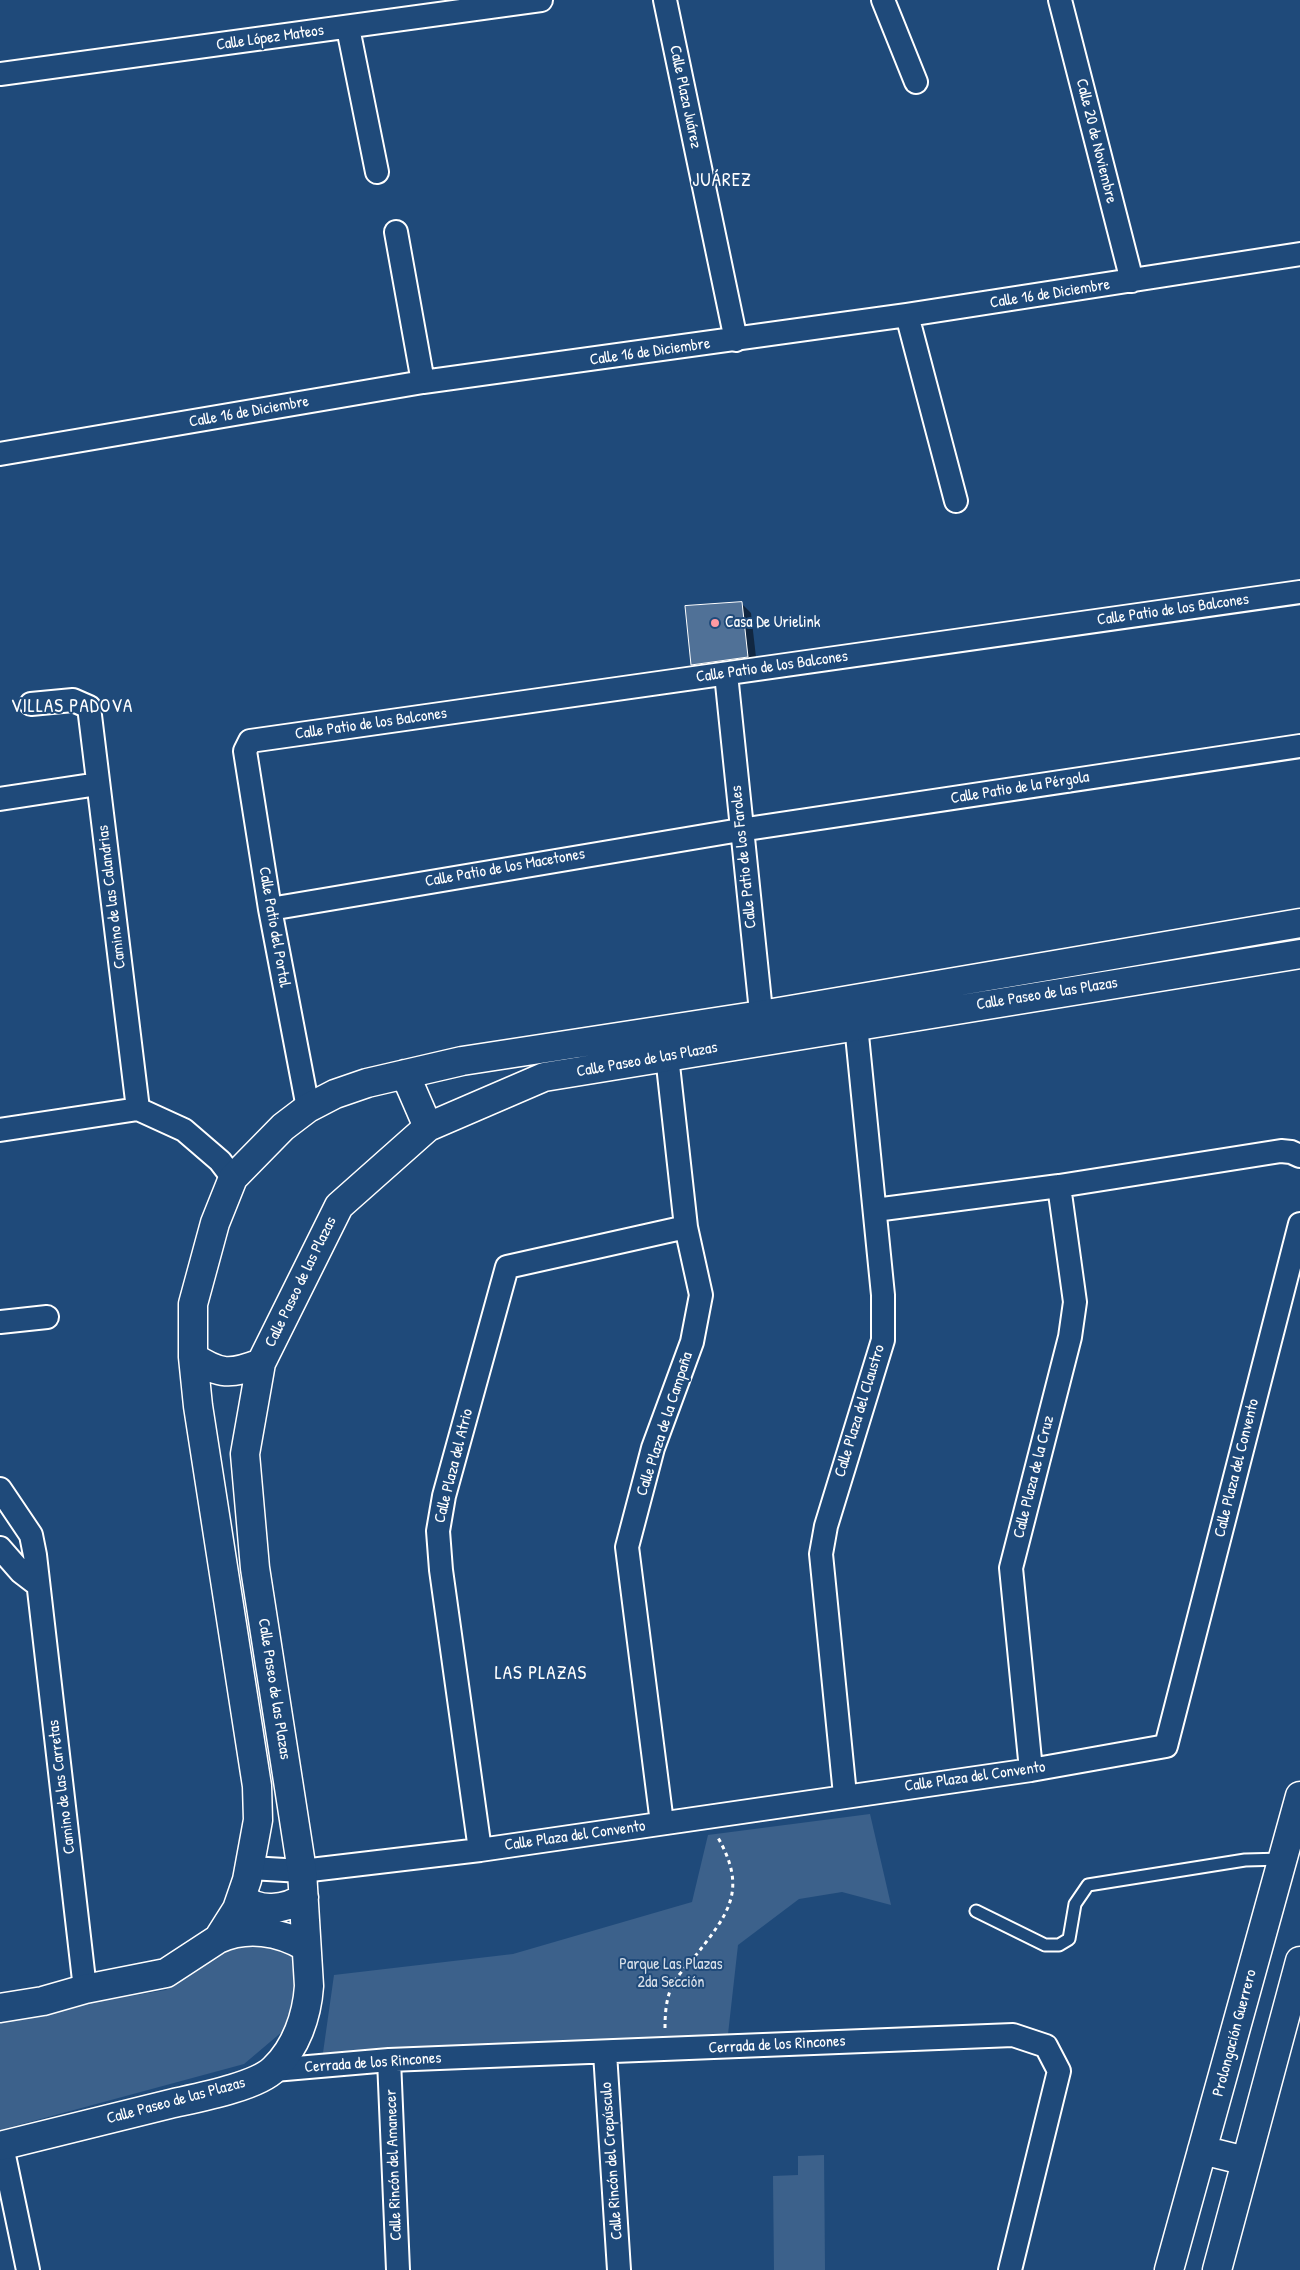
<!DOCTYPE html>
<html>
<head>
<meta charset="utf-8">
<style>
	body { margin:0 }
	canvas { display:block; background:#1f4a7a }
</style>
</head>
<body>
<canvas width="1300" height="2270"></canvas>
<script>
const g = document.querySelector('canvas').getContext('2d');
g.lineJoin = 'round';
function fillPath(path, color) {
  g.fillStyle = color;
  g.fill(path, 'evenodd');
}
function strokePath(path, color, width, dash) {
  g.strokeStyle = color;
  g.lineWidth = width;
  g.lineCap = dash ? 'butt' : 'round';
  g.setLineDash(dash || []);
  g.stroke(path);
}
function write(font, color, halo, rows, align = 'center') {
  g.font = font + ' "Patrick Hand",sans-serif';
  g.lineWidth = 4;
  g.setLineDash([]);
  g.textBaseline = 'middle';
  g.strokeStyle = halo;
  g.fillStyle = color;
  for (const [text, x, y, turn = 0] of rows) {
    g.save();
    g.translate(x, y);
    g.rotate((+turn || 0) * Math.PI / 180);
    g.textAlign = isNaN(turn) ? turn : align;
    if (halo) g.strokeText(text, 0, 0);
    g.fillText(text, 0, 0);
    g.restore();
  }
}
fillPath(new Path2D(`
	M870,1814L891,1905L842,1892L799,1899L738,1945L728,2034L322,2060L334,1975L513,1954L692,1902L708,1835Z
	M253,1893L295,1894L299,1984L283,2031L244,2064L0,2130V2018L166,1990L224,1953Z
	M824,2155L825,2270H774L773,2176L798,2175V2156Z`), '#3c618b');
fillPath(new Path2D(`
	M741,603L751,613L757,666L702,674L692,665Z`), '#0007');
const building = new Path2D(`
	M742,602L748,657L691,665L685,606Z`);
fillPath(building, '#507197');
strokePath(building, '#fff', 1);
const lane = new Path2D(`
	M976,1911L1045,1945H1059L1069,1939L1075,1904L1088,1885L1245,1860L1283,1859`);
const street = new Path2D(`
	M665,0L736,340
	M883,0L916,82
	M1060,0L1132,281
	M348,28L377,172
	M0,74L541,0
	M396,232L423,382
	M907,315L956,501
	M0,454L423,382L907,315L1300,254
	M726,674L763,1031
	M31,704L73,700L89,707L138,1109
	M0,799L98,784
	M270,909L740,830L1300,746
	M308,1108L270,909L245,751L250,741L1300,592
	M0,1130L138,1109L184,1130L220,1161L233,1178
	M875,1210L1059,1186L1281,1151L1291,1152L1300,1156
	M0,1322L47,1317
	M0,1489L31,1535L35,1555L85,1989
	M0,1548L21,1572L38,1585
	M1031,1770L1011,1568L1070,1337L1075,1302L1059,1186
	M845,1795L821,1554L826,1526L883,1340V1295L856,1025
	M662,1823L627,1547L653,1448L692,1342L701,1295L686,1227L667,1056
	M480,1850L441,1570L438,1531L444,1496L507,1267L686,1227
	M250,1868L302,1871L480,1850L1031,1770L1166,1746L1300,1224
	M605,2053L619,2270
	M389,2060L398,2270
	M274,2070L389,2060L1013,2035L1046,2046L1059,2071L1010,2270
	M2,2146L28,2270`);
const secondary = new Path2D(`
	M405,1074L428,1127
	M193,1357C220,1375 230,1375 261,1363
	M242,1897C257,1913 287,1910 304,1897
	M218,1939C247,1926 279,1931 306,1947
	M0,2008L43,2001L85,1989L166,1973L218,1939L237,1909L247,1880L258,1820L257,1786L198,1406L193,1357V1304L215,1223L233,1178L283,1127L308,1108L335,1094L367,1083L462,1061L761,1015L1300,923
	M0,2146C57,2132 114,2118 170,2104C196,2098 256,2087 274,2069C296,2048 307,2016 309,1986L302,1871L255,1568L245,1454L261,1363L339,1206L428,1127L544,1077L1300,954`);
const primary = new Path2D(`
	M1202,2150L1246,2161
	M1169,2270L1300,1796
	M1217,2270L1300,1961`);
strokePath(lane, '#fff', 15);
strokePath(street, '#fff', 26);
strokePath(secondary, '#fff', 31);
strokePath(primary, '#fff', 31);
strokePath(new Path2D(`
	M665,2028C665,2014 666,1999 672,1986C676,1977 686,1967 693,1959C728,1914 749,1891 717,1836`), '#fff', 3, [4, 4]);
strokePath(lane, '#1f4a7a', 11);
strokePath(street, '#1f4a7a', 22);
strokePath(secondary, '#1f4a7a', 28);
strokePath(primary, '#1f4a7a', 28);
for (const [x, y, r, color] of [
	[715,623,5,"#ff9aa2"]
]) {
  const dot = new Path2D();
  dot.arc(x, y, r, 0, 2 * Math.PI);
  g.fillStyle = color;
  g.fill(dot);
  strokePath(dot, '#1f4a7a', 2);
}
write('16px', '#fff', '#1f4a7a', [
	["Calle López Mateos",270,38,-8],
	["Calle Plaza Juárez",685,97,78],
	["Calle 20 de Noviembre",1096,141,76],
	["Calle 16 de Diciembre",1050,294,-9],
	["Calle 16 de Diciembre",650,352,-8],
	["Calle 16 de Diciembre",249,412,-10],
	["Calle Patio de los Balcones",1173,610,-8],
	["Calle Patio de los Balcones",772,667,-8],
	["Calle Patio de los Balcones",371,724,-8],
	["Calle Patio de la Pérgola",1020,788,-9],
	["Calle Patio de los Faroles",744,857,-96],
	["Calle Patio de los Macetones",505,868,-10],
	["Camino de las Calandrias",112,897,-97],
	["Calle Patio del Portal",274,927,80],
	["Calle Paseo de las Plazas",1047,994,-9],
	["Calle Paseo de las Plazas",647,1060,-10],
	["Calle Paseo de las Plazas",301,1282,-64],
	["Calle Plaza del Claustro",860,1411,-73],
	["Calle Plaza de la Campaña",665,1424,-72],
	["Calle Plaza del Atrio",454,1466,-76],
	["Calle Plaza del Convento",1237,1468,-76],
	["Calle Plaza de la Cruz",1034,1477,-76],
	["Calle Paseo de las Plazas",274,1689,81],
	["Calle Plaza del Convento",975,1777,-8],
	["Camino de las Carretas",62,1787,-97],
	["Calle Plaza del Convento",575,1836,-8],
	["Prolongación Guerrero",1235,2033,-75],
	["Cerrada de los Rincones",777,2045,-3],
	["Cerrada de los Rincones",373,2063,-4],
	["Calle Paseo de las Plazas",176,2101,-15],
	["Calle Rincón del Crepúsculo",612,2161,-94],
	["Calle Rincón del Amanecer",394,2165,-92]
]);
write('16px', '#fff', '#1f4a7a', [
	["Casa De Urielink",725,623]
], 'left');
write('16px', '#d8dfe8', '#1f4a7a', [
	["Parque Las Plazas",671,1965],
	["2da Sección",671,1983]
]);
g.letterSpacing = '1px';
write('19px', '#fff', '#1f4a7a', [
	["JUÁREZ",722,181],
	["VILLAS PADOVA",72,707],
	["LAS PLAZAS",541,1674]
]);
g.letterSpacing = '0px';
</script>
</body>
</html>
